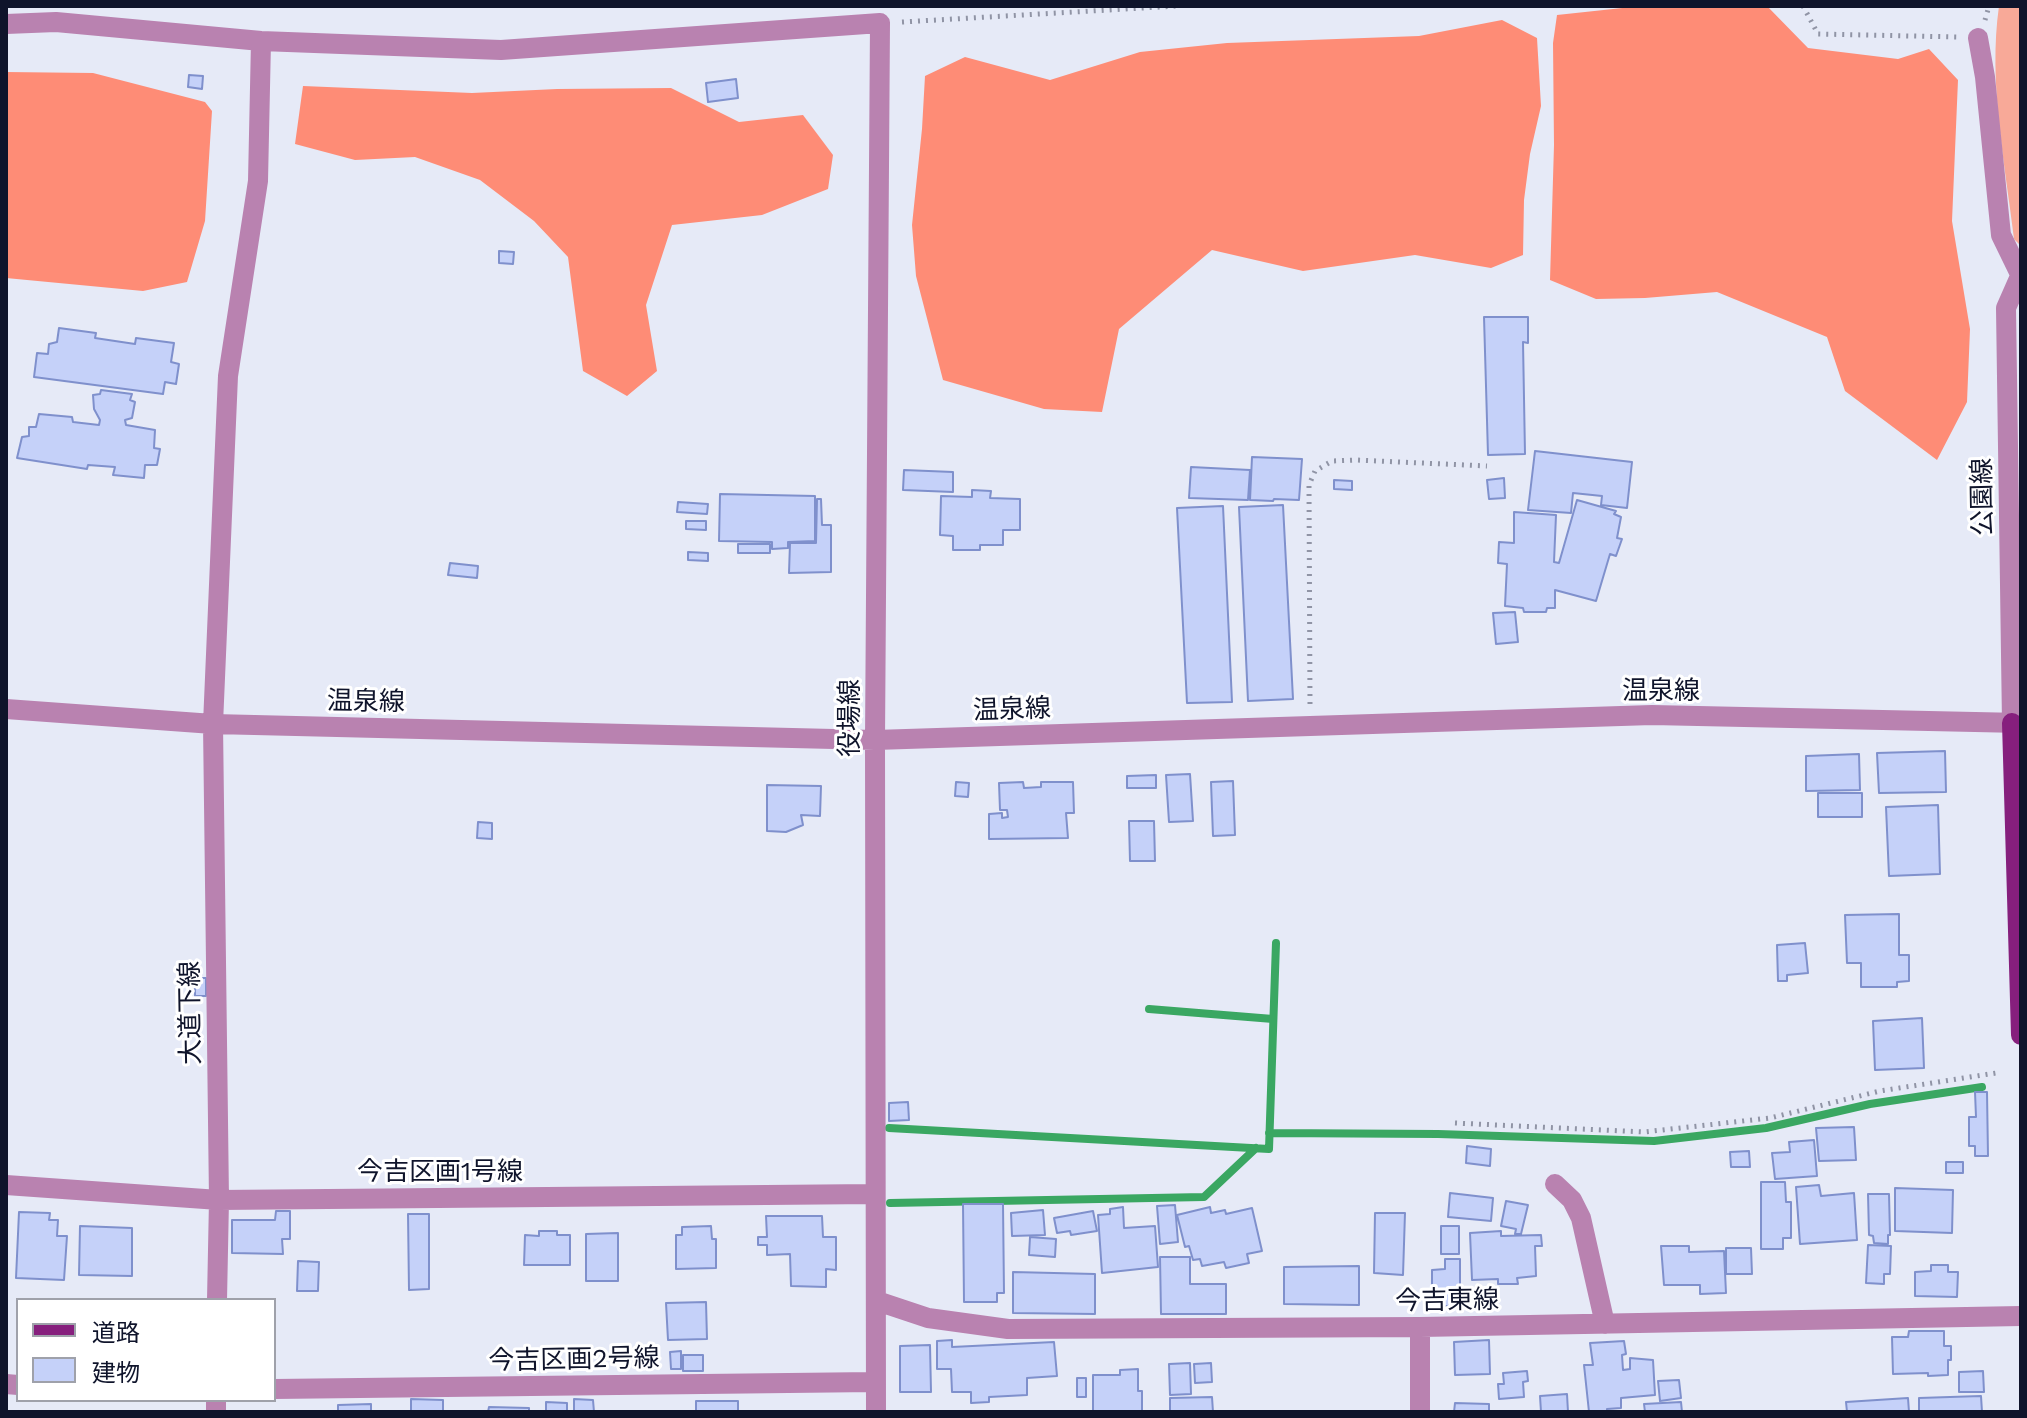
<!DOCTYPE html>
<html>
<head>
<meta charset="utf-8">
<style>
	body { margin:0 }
	#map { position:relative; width:2027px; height:1418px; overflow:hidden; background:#e6eaf7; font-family:"Work Sans","Noto Sans JP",sans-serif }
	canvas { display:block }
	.frame { position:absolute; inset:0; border:8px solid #0f142b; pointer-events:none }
	.legend { position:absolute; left:16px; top:1298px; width:260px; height:104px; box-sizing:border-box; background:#fff; border:2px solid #9fa1aa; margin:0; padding:10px 14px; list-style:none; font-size:24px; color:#0f142b }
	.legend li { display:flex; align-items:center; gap:16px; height:40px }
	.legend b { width:40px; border:2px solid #9fa1aa }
</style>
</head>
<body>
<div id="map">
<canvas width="2027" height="1418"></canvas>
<div class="frame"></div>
<ul class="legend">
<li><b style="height:10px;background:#861f7d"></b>道路</li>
<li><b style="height:22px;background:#c5d1f9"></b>建物</li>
</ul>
</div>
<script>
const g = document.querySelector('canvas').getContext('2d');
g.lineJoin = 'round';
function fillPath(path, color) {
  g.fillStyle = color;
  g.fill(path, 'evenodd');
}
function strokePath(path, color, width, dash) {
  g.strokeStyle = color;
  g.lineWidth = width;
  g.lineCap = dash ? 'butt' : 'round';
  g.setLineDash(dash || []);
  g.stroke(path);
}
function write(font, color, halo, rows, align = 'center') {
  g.font = font + ' "Work Sans","Noto Sans JP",sans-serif';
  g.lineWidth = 6;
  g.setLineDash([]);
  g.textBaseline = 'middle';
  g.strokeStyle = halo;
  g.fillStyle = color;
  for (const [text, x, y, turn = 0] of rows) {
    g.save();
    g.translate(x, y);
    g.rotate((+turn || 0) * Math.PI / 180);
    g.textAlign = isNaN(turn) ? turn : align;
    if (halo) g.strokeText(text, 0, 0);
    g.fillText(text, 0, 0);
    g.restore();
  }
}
fillPath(new Path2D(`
	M1999,6H2021V246L2014,239C2005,162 1988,83 1999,6Z`), '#f8a998');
fillPath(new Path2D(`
	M1641,6H1767L1808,48L1898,59L1929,49L1958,80L1952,221L1970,329L1967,402L1937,460L1845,391L1827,337L1717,292L1645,298L1596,299L1550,280L1554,145L1553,43L1557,15Z
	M1502,20L1537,38L1541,106L1530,154L1524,200L1523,255L1491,268L1415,255L1303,271L1212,250L1119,329L1102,412L1044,409L943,380L916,276L912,225L922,129L925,76L965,57L1050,80L1140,52L1227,43L1419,36Z
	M6,72L93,73L205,102L212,111L205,221L187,282L143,291L6,278Z
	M303,86L472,93L557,89L671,88L739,122L803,115L833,155L828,189L762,215L672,225L646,305L657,371L627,396L583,371L568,257L534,221L480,180L415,157L355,160L295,144Z`), '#fe8c76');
strokePath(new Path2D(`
	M1149,1009L1273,1019
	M889,1128L1269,1149L1276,943
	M1269,1133L1438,1134L1654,1141L1766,1128L1870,1104L1982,1087
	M890,1203L1204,1197L1256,1148`), '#3aa762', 8);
const building = new Path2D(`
	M189,75L203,76L202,89L188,87Z
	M736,79L738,98L708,102L706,83Z
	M499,251L514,252L513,264L499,263Z
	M1484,317H1528V343L1523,342L1525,454L1488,455Z
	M59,328L96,333L95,338L135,344L136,338L174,343L171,362L179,364L176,384L165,382L163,394L34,377L37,353L48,354L49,344L57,342Z
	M101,390L132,394L130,400L135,402L132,418L125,420L126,425L155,430L154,448L160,449L157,465H145L144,478L113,475L115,467L88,465L87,469L17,458L22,437L29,436V427H36L39,414L72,417L73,422L99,425L100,420L94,409L93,395L100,394Z
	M1535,451L1632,462L1627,508L1601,505L1602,496L1573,493L1571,513L1528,510Z
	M1252,457L1302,459L1299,500L1274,499L1273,501L1250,500Z
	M1191,467L1250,470L1248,500L1189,498Z
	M904,470L953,472V492L903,490Z
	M1504,478L1505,498L1489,499L1487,480Z
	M1334,480L1352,481V490L1334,489Z
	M972,490L991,491L990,498L1020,499V530H1003V545H980V550H953V536L940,535L941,496L972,497Z
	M720,494L815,496V541L788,542V548L772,549V542L719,541Z
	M817,499H821L822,525H831V572L789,573L790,543H816Z
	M1577,500L1616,511L1614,514L1621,517L1617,538L1622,539L1616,556L1610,554L1596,601L1555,590V608H1547L1546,612H1524L1523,608L1505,606L1507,564L1498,563L1499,542L1514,543V512L1556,515L1554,562L1559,563Z
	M678,502L708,504L707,514L677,512Z
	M1283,505L1293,699L1248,701L1239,507Z
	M1223,506L1232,702L1187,703L1177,508Z
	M686,521H706V530L686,529Z
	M738,544H770V553H738Z
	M688,552L708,553V561L688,560Z
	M450,563L478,566L477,578L448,575Z
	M1515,612L1518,642L1496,644L1493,613Z
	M1945,751L1946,792L1879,793L1877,753Z
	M1859,754L1860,790L1806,791V756Z
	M1190,774L1193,821L1169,822L1166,775Z
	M1156,775V788H1127V776Z
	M1233,781L1235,835L1213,836L1211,782Z
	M956,782L969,783L968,797L955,796Z
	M1023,782L1024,788L1041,787V782H1073L1074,813H1066L1068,838L989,839V814L1002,813V818L1008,817L1007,810H1000L999,783Z
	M767,785L821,786L820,816L801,815L803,825L786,832L767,831Z
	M1818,793H1862V817H1818Z
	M1938,805L1940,874L1889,876L1886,807Z
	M1129,821H1154L1155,861H1130Z
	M478,822L492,823V839L477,838Z
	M1899,914V955H1909V981L1897,982V987H1861V963H1847L1845,915Z
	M1805,943L1808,973L1787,975V981H1778L1777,945Z
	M195,978H206V996H195Z
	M1922,1018L1924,1068L1875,1070L1873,1021Z
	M1975,1092H1987L1988,1156H1975V1146H1969V1117H1976Z
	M908,1102L909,1120L889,1121V1103Z
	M1854,1127L1856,1160L1819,1161L1816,1128Z
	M1814,1140L1817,1176L1775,1179L1772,1153L1790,1152L1789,1142Z
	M1467,1146L1491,1149L1490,1166L1466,1163Z
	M1749,1151L1750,1167H1731L1730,1152Z
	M1946,1162H1963V1173H1946Z
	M1761,1182H1785L1786,1202H1791V1238H1783V1249H1761Z
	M1819,1185L1821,1196L1854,1193L1857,1240L1800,1244L1796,1187Z
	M1895,1188L1953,1190L1952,1233L1895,1231Z
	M1450,1193L1493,1198L1491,1221L1448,1217Z
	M1868,1194H1889L1890,1235H1888V1244L1874,1243L1873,1236L1869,1235Z
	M1506,1201L1528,1205L1521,1234H1515L1516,1229L1501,1226Z
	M963,1204H1003L1004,1293H997V1302H964Z
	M1175,1205L1178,1242L1160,1244L1157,1206Z
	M1123,1207L1124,1228L1155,1226L1158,1267L1102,1273L1098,1215L1110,1214V1209Z
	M1210,1207L1211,1213L1225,1210L1226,1214L1252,1208L1262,1251L1247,1254L1249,1263L1226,1268L1224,1262L1202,1266L1200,1259L1193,1260L1189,1246L1185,1247L1177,1215Z
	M1043,1210L1045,1235L1012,1236L1011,1213Z
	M276,1211H290V1239H282L283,1254L232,1253V1220H275Z
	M1093,1211L1097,1231L1071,1235L1070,1231L1057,1233L1054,1218Z
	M19,1212L50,1213L49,1220H58L57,1236H67L64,1280L16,1278Z
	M1375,1213H1405L1403,1275L1374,1273Z
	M408,1214H429V1289L409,1290Z
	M766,1216H822L823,1237H836V1270L826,1269V1287L791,1286L790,1254L767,1255V1245H758V1237H767Z
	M80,1226L132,1228V1276L79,1275Z
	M711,1226L712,1239H716V1268L676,1269V1235H682V1227Z
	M1441,1226H1459V1254H1441Z
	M539,1231H557V1235H570V1265H524L525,1235L539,1236Z
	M1501,1231V1236L1541,1235L1542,1246H1535L1536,1276L1517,1278L1518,1284H1498V1279L1472,1280L1470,1233Z
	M618,1233V1281H586V1234Z
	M1030,1237L1056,1239L1055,1257L1029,1255Z
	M1868,1245L1891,1246L1890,1274H1884V1284L1866,1283Z
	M1661,1246H1689V1252L1724,1251L1726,1293L1700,1294V1285H1664Z
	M1726,1248H1751L1752,1274H1726Z
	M1160,1257H1190V1284H1226V1314H1161Z
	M1445,1259H1460V1306H1432V1270L1445,1269Z
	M298,1261L319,1262L318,1291H297Z
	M1931,1265H1948V1272H1958L1957,1297L1915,1296V1272L1931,1271Z
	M1359,1266V1305L1284,1304V1267Z
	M1013,1272L1095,1274V1314L1013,1313Z
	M706,1302L707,1339L668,1340L666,1303Z
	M1909,1331H1944V1346H1951V1360H1948V1375L1928,1376V1373L1893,1374L1892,1337H1908Z
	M952,1340V1347L1054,1342L1057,1376L1027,1378V1395L989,1397V1402L971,1403V1392H952L951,1369H937V1341Z
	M1489,1340L1490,1374L1455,1375L1454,1342Z
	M1624,1341L1626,1354L1622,1355L1623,1370L1630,1369V1358L1653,1360L1655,1395L1621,1398V1408L1607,1409V1412H1589L1584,1365H1593L1590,1343Z
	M930,1345L931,1392H900V1346Z
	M681,1351V1369H671L670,1352Z
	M683,1355H703V1371H683Z
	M1190,1363L1191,1394L1170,1395L1169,1364Z
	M1211,1363L1212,1382L1195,1383L1194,1364Z
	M1138,1369V1391H1142V1412H1093V1375H1120V1370Z
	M1527,1371L1528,1381L1523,1382L1524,1397L1499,1399L1498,1384H1504L1503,1373Z
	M1983,1371L1984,1392H1959V1372Z
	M1077,1378H1086V1397H1077Z
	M1679,1380L1681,1398L1660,1401L1658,1381Z
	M1567,1394L1568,1412H1541L1540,1396Z
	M1981,1396L1982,1412H1919V1398Z
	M1212,1397L1213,1412H1170V1398Z
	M1908,1398L1909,1412H1847L1846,1402Z
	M411,1399L443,1400V1412H411Z
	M574,1399L593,1400L594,1412H574Z
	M696,1401H738V1412H696Z
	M546,1402L567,1403V1412H546Z
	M1681,1402L1682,1412H1645L1644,1404Z
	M1455,1403L1489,1404V1412H1454Z
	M371,1404V1412H338V1405Z
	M489,1407L529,1408V1412H488Z`);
fillPath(building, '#c5d1f9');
strokePath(building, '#7f90cc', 2);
strokePath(new Path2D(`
	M1803,6L1818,34L1959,37
	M1985,20L1989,6
	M902,22L1177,6
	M1310,704L1309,485L1315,471L1332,461L1356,460L1487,466
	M1455,1123L1644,1132L1770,1118L1880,1091L1996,1073`), '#9094a5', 5, [2, 6]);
strokePath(new Path2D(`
	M6,24L56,22L261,41L501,50L880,23L875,740L876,1412
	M1978,38L1985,77L2001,235L2020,274
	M6,709L213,724L875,740L1652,715L2021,723
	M2012,723L2006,308L2021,274
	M1555,1184L1572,1200L1581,1218L1605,1324
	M6,1185L219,1200L875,1194
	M217,1300L219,1200L213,724L228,376L258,181L261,41
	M877,1301L928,1318L1008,1329L1420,1327L2021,1316
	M6,1384L18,1385
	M274,1389L874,1382
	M216,1412V1400
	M1420,1412V1327`), '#b982b0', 20);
strokePath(new Path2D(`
	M2012,723L2021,1035`), '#861f7d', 20);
write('26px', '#0f142b', '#fff', [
	["公園線",1983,497,-91],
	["温泉線",1661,691],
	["温泉線",366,702,1],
	["温泉線",1012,710,-2],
	["役場線",850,718,-90],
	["大道下線",191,1013,-91],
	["今吉区画1号線",440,1172],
	["今吉東線",1447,1301,-1],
	["今吉区画2号線",574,1360,-1]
]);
</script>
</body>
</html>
